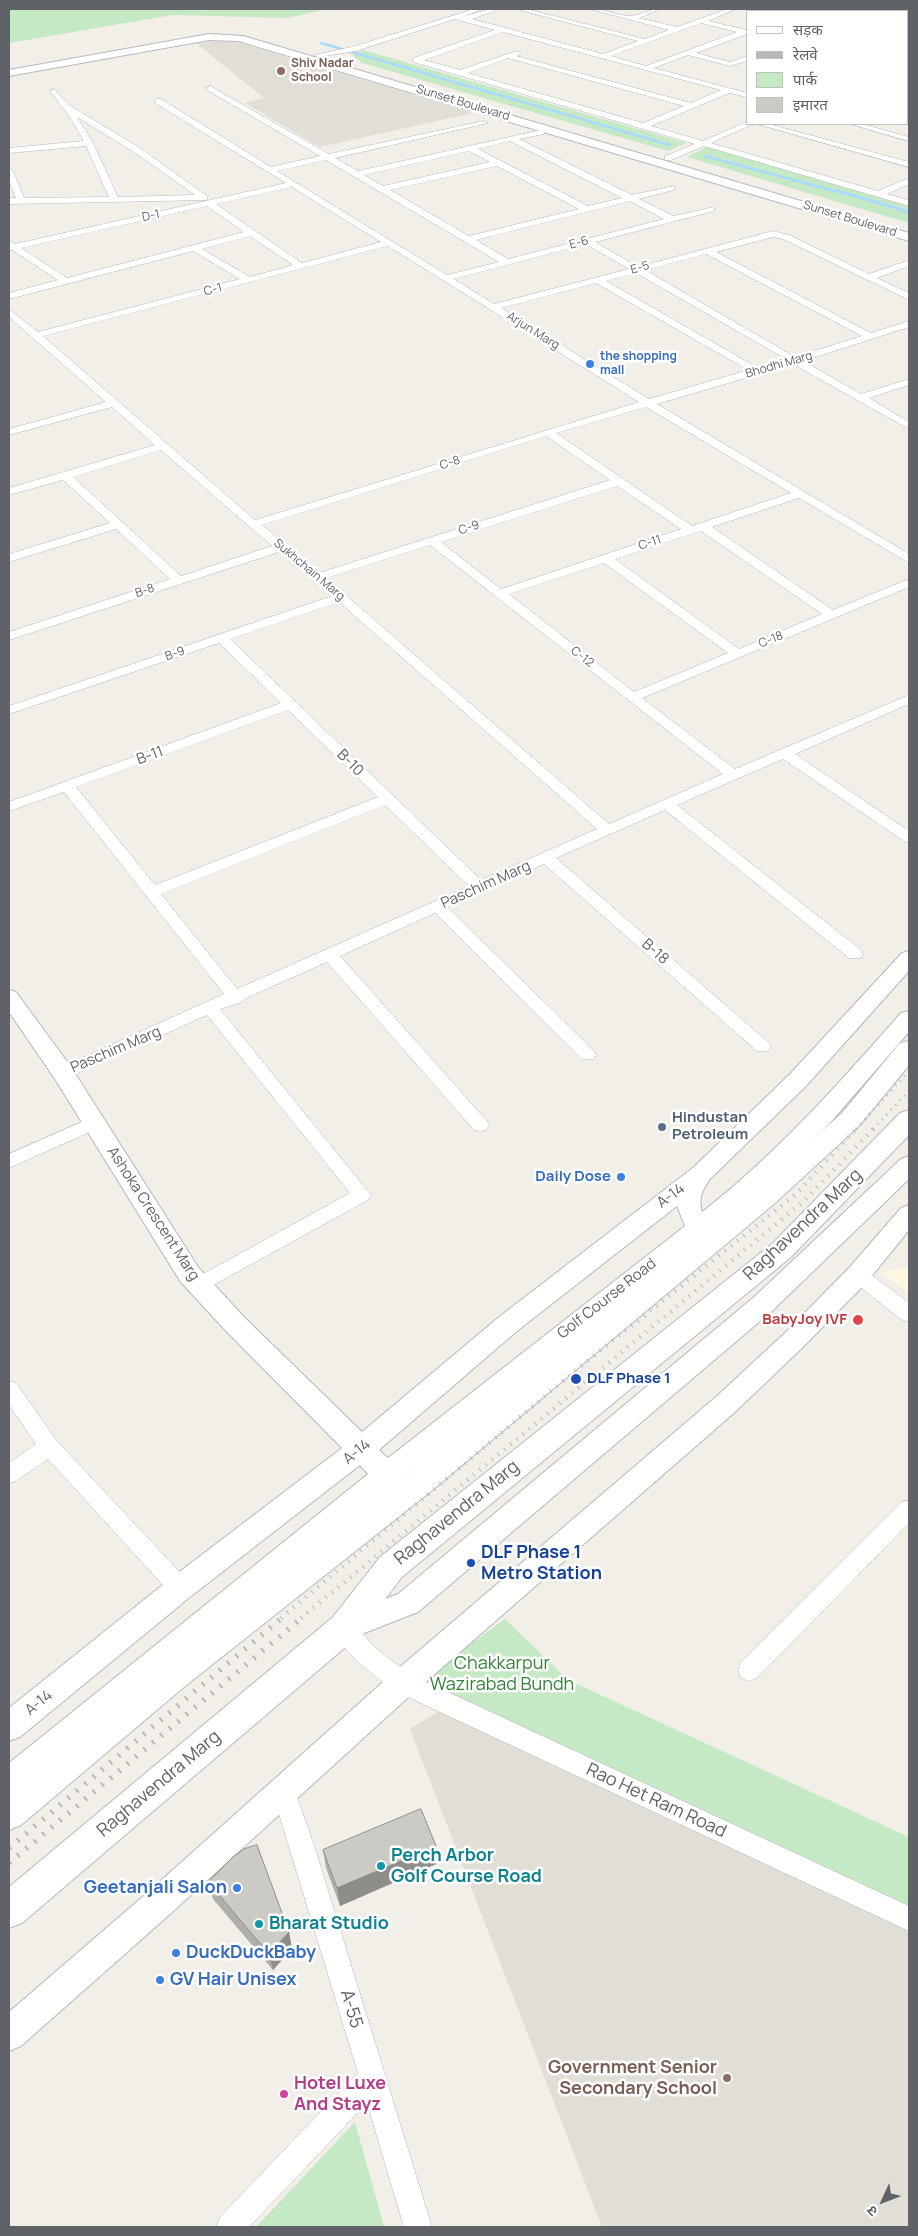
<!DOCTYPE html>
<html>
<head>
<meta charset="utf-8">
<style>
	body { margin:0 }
	#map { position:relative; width:918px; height:2236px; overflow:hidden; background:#f1efe8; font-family:Manrope,"Noto Sans Devanagari",sans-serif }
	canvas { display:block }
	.frame { position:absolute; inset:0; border:10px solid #5f6368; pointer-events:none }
	.legend { position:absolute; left:746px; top:10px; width:162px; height:115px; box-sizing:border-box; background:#fff; border:1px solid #bfc1c3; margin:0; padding:6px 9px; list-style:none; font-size:15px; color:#5f6368 }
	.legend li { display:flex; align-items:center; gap:10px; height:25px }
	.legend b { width:25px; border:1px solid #bfc1c3 }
	.north { position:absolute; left:858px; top:2176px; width:50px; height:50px; -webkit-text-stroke:4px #fff; paint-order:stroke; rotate:227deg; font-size:14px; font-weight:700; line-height:20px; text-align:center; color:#5f6368 }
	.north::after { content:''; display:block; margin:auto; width:18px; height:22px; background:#5f6368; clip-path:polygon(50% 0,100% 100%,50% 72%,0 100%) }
</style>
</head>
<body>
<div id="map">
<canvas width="918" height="2236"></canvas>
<div class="frame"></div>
<ul class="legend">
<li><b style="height:6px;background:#fff"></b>सड़क</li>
<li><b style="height:6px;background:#b6b7b8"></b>रेलवे</li>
<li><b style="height:14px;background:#c5e8c5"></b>पार्क</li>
<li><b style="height:14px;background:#cccac5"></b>इमारत</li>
</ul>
<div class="north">उ</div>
</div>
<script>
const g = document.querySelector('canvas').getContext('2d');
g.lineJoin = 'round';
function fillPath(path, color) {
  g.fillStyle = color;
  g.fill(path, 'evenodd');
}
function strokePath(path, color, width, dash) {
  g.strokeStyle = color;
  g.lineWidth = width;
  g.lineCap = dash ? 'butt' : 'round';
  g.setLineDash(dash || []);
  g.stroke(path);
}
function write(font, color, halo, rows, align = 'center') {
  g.font = font + ' Manrope,sans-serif';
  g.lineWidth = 5;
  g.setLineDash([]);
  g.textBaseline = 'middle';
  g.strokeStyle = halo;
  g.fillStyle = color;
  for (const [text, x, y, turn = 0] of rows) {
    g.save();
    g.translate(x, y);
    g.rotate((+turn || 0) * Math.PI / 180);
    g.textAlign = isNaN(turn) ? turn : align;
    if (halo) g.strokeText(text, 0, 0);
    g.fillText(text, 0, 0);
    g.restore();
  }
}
fillPath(new Path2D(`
	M909,1268V1293L880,1272Z`), '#fef7e0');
fillPath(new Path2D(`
	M229,40L454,107L473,113L320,147L245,103L264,98L196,43Z
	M444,1708L909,1929V2227H602L410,1729Z`), '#e1ded6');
fillPath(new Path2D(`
	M9,9H326L288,18L172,15L9,43Z
	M363,50L686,143L668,151L362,63L352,55Z
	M708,146L909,205V223L687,157Z
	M505,1619L568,1680L909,1837V1909L685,1807L419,1682Z
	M355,2122L384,2227H256Z`), '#c5e8c5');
strokePath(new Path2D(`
	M321,43L670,145
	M705,156L842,193`), '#aadaff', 2.5);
strokePath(new Path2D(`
	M838,191L909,212`), '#aadaff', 3);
const minor = new Path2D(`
	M474,9H483L462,17L490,9H499L472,19L603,54L638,41L516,9H526L645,39L669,30L590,9C603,8 615,15 629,16C639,16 650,9 660,9L639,18L677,27L727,9H736L708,21L747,30V34L696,53L730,62L747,56V61L730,66L688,55L654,68L747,93V97L729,93L651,126L703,141L746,122L753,124L711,143L878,191L909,178V184L887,194L909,200V206L704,146L671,160H665V156L695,144L413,62V58L495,30L455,19L356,51L318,57L314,55L352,47ZM701,23L737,32L646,66L611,56ZM503,32L721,90L691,103L516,56L521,53L517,51L460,70L424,60ZM508,58L684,106L643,123L468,73Z
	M907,18H909V22H907Z
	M907,40H909V44H907Z
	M907,56H909V61H907Z
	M907,72H909V77H907Z
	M210,86L329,154L484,121L488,123L335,158L358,171L541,130H544V134L519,139L632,195L674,186V190L639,199L673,216L714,207V211L595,242L638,267L773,231L789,235L869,274L909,260V266L877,278L909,293V300L783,239L773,237L716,252L871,333L909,321V327L803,361L861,394L909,379V385L869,398L909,422V429L793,364L657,404L909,554V563L799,498L712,527L833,610L909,579V587L642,698L735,769L909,695V704L795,754L909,831V843L904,841L783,759L677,805L861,950L863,954L861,958H849L665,810L556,858L769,1043L771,1047L769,1051H757L544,864L447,907L594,1051L596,1055L594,1059H582L435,913L340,956L486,1120L489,1125L486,1130L480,1131L474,1130L327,962L244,999L242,1002L220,1009L371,1195L368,1200L199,1293L192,1290L189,1285L192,1280L350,1193L207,1015L69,1077L63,1079L57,1077L54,1073L57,1069L224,994L64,792L9,811V802L281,703L219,643L9,714V706L332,596L279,552L9,640V632L170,579L116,529L9,562V554L110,523L63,480L9,495V488L155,445L112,407L9,435V429L106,402L9,317V309L38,332L240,279L193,251L9,299V293L58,280L12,250L9,251V241L15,244L286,183L155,103V99H161L271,167L320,156L207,90L206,88ZM510,141L622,198L588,206L478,149ZM469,151L490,162L383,186L364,175ZM326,160L499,262L447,275L277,171ZM497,166L579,209L469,236L390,190ZM292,187L381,242L302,263L216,204ZM630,201L664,219L508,259L476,240ZM207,206L244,232L67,278L21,248ZM250,236L293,265L250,277L202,249ZM586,244L629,269L494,304L454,279ZM388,246L639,402L255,520L43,336ZM706,254L862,336L795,357L645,270ZM636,273L786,359L758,368L606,281ZM596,283L748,370L649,399L501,308ZM646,407L791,493L692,526L556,433ZM546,436L610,480L319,573L262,525ZM161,450L272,546L181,576L73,477ZM617,486L681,529L501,589L441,542ZM701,531L822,614L739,649L615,559ZM430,545L723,774L609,824L326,578ZM604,563L728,653L634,692L509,594ZM339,602L597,829L481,880L230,639ZM288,710L378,797L155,885L76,787ZM385,805L469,886L237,989L161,894Z
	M54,89L69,105L140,148L207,196V200L9,204V198H16L9,181V168L13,171L24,198L109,197L86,146L9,153V148L84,141L69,116L50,91ZM77,117L134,152L195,195L118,197L93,143Z
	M907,91H909V96H907Z
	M757,124H769L909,162V167Z
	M850,124H862L909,137V141Z
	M95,1116L101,1117L104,1122L101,1127L9,1168V1154Z
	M858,1267L865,1270L909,1303V1322L902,1320L851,1280L849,1275L851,1270Z
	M9,1381L16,1383L56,1440L188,1581L191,1588L188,1595L180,1598L172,1595L48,1459L16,1481L9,1484V1463L36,1444L9,1405Z
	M909,1500V1523L757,1678L749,1681L741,1678L738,1670L741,1662L902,1502Z
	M344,1618L352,1621L374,1647L411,1675L909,1906V1931L395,1691C372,1673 345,1656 333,1628L336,1621Z
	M284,1779L292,1783L314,1845L432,2227H404L367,2103L249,2227H216L220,2217L358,2073L272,1791L276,1783Z`);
const tertiary = new Path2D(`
	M909,951V971L806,1086L710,1179C702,1191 698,1198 702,1212C777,1154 839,1083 901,1013L909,1011V1032L829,1124L746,1203L341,1528L315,1579L305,1583L295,1579L292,1568L20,1793L9,1797V1763L368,1474L360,1465L190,1597L20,1737L9,1741V1708L170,1579L342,1448L226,1331L180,1281L55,1079L9,1012V990L16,992L71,1067L198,1267L244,1317L362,1432L499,1317L694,1167L790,1074L902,953ZM677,1206L685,1226L388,1458L379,1450L517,1331Z
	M909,1156V1179L772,1311L418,1612L344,1641L334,1637L330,1628L334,1619L398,1594L754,1297L901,1159Z
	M909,1205V1230L867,1282L803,1347L735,1412L413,1693L169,1915L21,2046L9,2051V2012L147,1893L393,1673L717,1396L785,1333L849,1268L901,1208Z`);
const secondary = new Path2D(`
	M209,34L243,36L909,233V241L238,41L209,40L9,76V70Z
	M909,1041V1065L860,1125L774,1204L430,1492L184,1687L21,1825L9,1830V1791L160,1665L408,1474L756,1190L842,1113L900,1043Z
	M909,1110V1135L791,1257L402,1577L355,1639L22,1923L9,1928V1887L333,1617L380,1557L773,1243L900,1113Z`);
strokePath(minor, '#b5b8bc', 1);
strokePath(tertiary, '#b5b8bc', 2);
strokePath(secondary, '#b6babf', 2);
fillPath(minor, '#fff');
fillPath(tertiary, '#fff');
fillPath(secondary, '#fff');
strokePath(new Path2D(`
	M856,1129L909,1071
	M873,1129L909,1091`), '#b6b7b8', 3, [1, 5.5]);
strokePath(new Path2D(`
	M281,1618L570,1375L796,1194L857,1128
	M301,1618L804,1201L874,1128`), '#b6b7b8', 4.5, [1, 7]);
strokePath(new Path2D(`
	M9,1848L283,1617
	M9,1863L303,1617`), '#b6b7b8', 5.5, [2, 9]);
fillPath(new Path2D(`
	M436,1846V1864L340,1906L326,1868L323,1850Z
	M208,1882L289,1932L292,1949L273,1970L213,1899Z`), '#afaea9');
fillPath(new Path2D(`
	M436,1846V1864L340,1906L337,1888Z
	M289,1932L292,1949L273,1970L269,1954Z`), '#8f8d8a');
const building = new Path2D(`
	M421,1809L436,1846L337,1888L323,1850Z
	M257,1845L289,1932L269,1954L208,1882L234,1856L244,1849Z`);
fillPath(building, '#cccac5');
strokePath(building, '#8f8d8a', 1);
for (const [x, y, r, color] of [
	[281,71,5,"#8d6e63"],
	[590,364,5,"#3f7fe0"],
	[662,1127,5,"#5c6f8a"],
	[621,1177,5,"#3f7fe0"],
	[858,1320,6,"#e0444e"],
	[576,1379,6,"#1a4fb4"],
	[471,1563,5,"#1a4fb4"],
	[381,1866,5,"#0f9aa8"],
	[237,1888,5,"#3f7fe0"],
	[259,1924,5,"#0f9aa8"],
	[176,1953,5,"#3f7fe0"],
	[160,1980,5,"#3f7fe0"],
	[727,2078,5,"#8d6e63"],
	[284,2094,5,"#d1479c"]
]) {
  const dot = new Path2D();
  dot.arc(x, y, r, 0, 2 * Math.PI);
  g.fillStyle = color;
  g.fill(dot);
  strokePath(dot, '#fff', 2);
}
write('bold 12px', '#785e54', '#fff', [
	["Shiv Nadar",291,64],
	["School",291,78]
], 'left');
write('12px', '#5f6368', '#fff', [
	["Sunset Boulevard",463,103,17],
	["D-1",151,216,-12],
	["Sunset Boulevard",850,219,17],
	["E-6",579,243,-15],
	["E-5",640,268,-15],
	["C-1",213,290,-15],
	["Arjun Marg",533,331,32],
	["Bhodhi Marg",779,365,-16],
	["C-8",450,463,-18],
	["C-9",469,528,-18],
	["C-11",650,543,-18],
	["Sukhchain Marg",309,570,40],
	["B-8",145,591,-18],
	["C-18",771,640,-22],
	["B-9",175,654,-19],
	["C-12",582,657,38]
]);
write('bold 12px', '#366cbe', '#fff', [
	["the shopping",600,357],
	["mall",600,371]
], 'left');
write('15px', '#5f6368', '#fff', [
	["B-11",150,756,-20],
	["B-10",350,763,45],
	["Paschim Marg",486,885,-24],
	["B-18",655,952,41],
	["Paschim Marg",116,1050,-23],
	["A-14",671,1196,-37],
	["Ashoka Crescent Marg",153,1214,57],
	["Golf Course Road",607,1299,-38],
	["A-14",357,1452,-39],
	["A-14",39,1703,-39]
]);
write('bold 15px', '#4e5e75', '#fff', [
	["Hindustan",672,1118],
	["Petroleum",672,1135]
], 'left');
write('bold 15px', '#366cbe', '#fff', [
	["Daily Dose",611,1177]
], 'right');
write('bold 15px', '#be3a42', '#fff', [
	["BabyJoy IVF",847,1320]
], 'right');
write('bold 15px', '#164399', '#fff', [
	["DLF Phase 1",587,1379]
], 'left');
write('18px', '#5f6368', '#fff', [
	["Raghavendra Marg",803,1225,-43],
	["Raghavendra Marg",457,1513,-39],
	["Raghavendra Marg",159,1784,-40],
	["Rao Het Ram Road",656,1801,25],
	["A-55",351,2009,74]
]);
write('bold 18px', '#164399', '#fff', [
	["DLF Phase 1",481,1553],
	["Metro Station",481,1574]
], 'left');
write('18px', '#348238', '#fff', [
	["Chakkarpur",502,1664],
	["Wazirabad Bundh",502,1685]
]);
write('bold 18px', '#0d838f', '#fff', [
	["Perch Arbor",391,1856],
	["Golf Course Road",391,1877],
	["Bharat Studio",269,1924]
], 'left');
write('bold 18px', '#366cbe', '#fff', [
	["Geetanjali Salon",227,1888,"right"],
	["DuckDuckBaby",186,1953],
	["GV Hair Unisex",170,1980]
], 'left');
write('bold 18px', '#785e54', '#fff', [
	["Government Senior",717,2068],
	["Secondary School",717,2089]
], 'right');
write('bold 18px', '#b23c85', '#fff', [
	["Hotel Luxe",294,2084],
	["And Stayz",294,2105]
], 'left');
</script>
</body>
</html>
